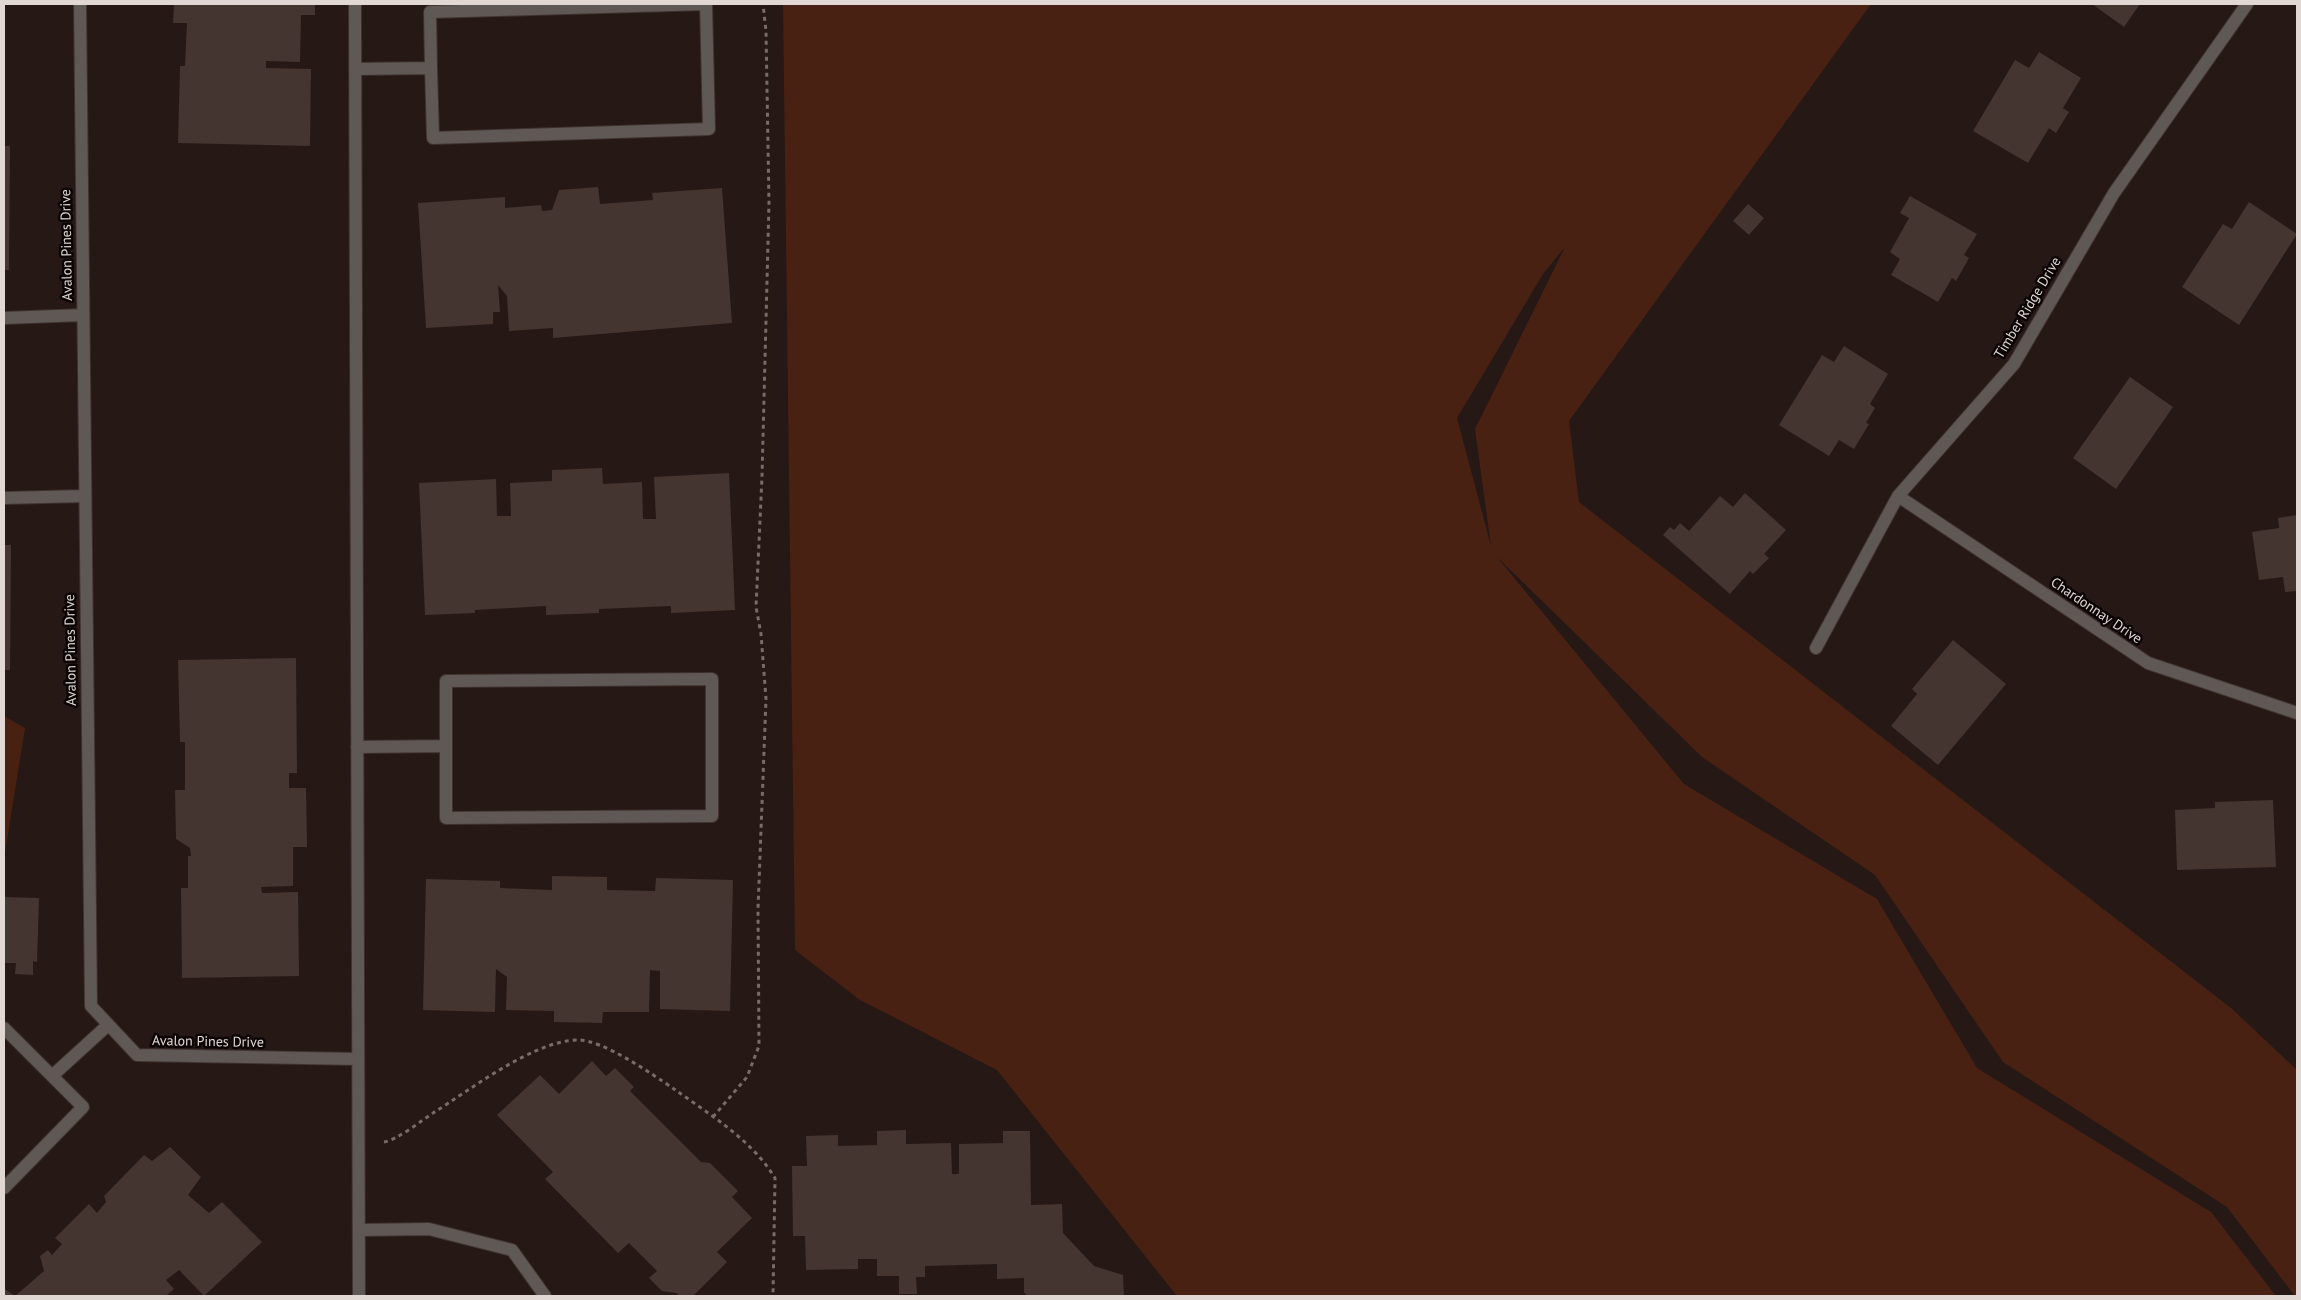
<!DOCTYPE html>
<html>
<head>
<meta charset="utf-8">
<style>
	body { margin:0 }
	#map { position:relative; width:2301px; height:1300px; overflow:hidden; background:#261814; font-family:"PT Sans",sans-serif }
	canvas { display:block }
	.frame { position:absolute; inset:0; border:5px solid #e1d8d4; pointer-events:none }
</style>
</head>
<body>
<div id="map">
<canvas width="2301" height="1300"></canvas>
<div class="frame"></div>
</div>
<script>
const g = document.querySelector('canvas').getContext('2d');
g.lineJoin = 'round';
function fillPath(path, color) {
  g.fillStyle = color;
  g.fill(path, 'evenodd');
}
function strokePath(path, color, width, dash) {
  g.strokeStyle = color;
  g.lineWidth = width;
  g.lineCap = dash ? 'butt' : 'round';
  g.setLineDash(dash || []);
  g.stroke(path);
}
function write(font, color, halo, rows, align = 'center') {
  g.font = font + ' "PT Sans",sans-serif';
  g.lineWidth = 5;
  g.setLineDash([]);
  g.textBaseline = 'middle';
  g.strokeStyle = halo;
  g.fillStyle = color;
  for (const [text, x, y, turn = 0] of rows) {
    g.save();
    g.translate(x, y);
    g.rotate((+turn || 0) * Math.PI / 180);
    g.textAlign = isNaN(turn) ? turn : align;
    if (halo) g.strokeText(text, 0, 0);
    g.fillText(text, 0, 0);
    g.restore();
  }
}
fillPath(new Path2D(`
	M783,4H1871L1569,421L1579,502L2231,1008L2297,1070V1296H2295L2227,1207L2003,1062L1875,875L1702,757L1497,557L1684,784L1877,899L1977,1068L2211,1212L2276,1296H1177L997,1070L860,1000L795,950ZM1565,247L1475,429L1491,546L1457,418L1543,274Z
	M4,716L25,728L4,859Z`), '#482113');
fillPath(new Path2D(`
	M174,4H315V15H301L300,62L266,61V68L311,69L310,146L178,143L180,66H185L187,23H173Z
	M2092,4H2140L2124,27Z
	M2039,52L2081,78L2063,108L2069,112L2056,133L2049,128L2028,163L1973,131L2015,60L2029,68Z
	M4,146H10L9,270H4Z
	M598,187L600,204L653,200L652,193L722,188L732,323L553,338V328L509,331L507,296L498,285L500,312H493V324L426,328L418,203L505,197V208L541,205L542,211L552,210L559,190Z
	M1910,196L1977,234L1964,255L1969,258L1956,281L1952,278L1938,302L1891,275L1900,259L1890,252L1909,218L1900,213Z
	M2249,202L2297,234L2239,325L2182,287L2223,224L2232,229Z
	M1748,204L1764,218L1749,235L1733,221Z
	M1844,346L1888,374L1870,404L1875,408L1866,423L1869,424L1854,449L1839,440L1829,456L1779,425L1822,355L1834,362Z
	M2130,377L2173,407L2116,489L2073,458Z
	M602,468L603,484L642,482L643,519H656L654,477L729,473L735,610L671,613V606L599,609V613L546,615V606L475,610V613L425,615L419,483L496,479L497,516H511L510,483L552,481V470Z
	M1745,493L1786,530L1764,554L1769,558L1753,574L1750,571L1730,594L1663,535L1670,527L1674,530L1680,523L1689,531L1720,496L1733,507Z
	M2297,515V591L2285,592L2283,577L2259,580L2252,532L2279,528L2278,518Z
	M4,545H11L10,670H4Z
	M1953,640L2006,684L1938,765L1891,726L1917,694L1912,689Z
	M296,658L297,773H289V788H306L307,847H293V886L261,887L262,893L298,892L299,976L182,978L181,888H188V856H191L190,848L176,839L175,790H185V742H180L178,660Z
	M2273,800L2276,867L2177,870L2175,810L2215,808V802Z
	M552,876L607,877V890L655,891L656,878L733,880L730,1011L660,1009V971L650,970L649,1012H603L602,1023L554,1022V1011L506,1010L507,977L496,969L495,1012L423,1010L426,879L500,881V888L552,890Z
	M4,897L39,898L37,962L33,961V975L15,974L16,963H4Z
	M592,1061L606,1076L615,1068L634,1087L630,1091L701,1162L710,1163L738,1191L732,1197L752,1218L717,1252L727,1262L693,1296H680L676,1293L662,1291L649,1278L657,1271L629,1243L618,1253L545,1179L553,1172L497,1115L540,1075L559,1094Z
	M906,1130V1144L951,1143L952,1174H959V1144L1003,1143V1131H1030L1031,1205L1062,1204L1063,1233L1094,1266L1123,1275L1124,1296H1027L1024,1292V1278L997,1279V1264L925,1266V1277H916L917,1294H899V1276H877V1259H858V1269L806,1270L805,1236H793L792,1166H807L806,1136L838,1135V1146L877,1145V1131Z
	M170,1147L201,1177L188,1195L209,1213L222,1202L262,1242L204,1296L179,1270L166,1280L174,1289L166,1296H4L5,1289L15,1296L44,1271L40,1256L48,1250L52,1255L62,1244L55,1238L89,1204L97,1213L106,1202L104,1196L144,1155L152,1161Z`), '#443530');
const minor = new Path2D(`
	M80,4L91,1006L137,1055L358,1059
	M355,4L359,1296
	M355,69L431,68L433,138L709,129L706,4L430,12L431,68
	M4,318L83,315
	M1898,496L2148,663L2297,713
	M4,498L84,496
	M1816,648L1898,496L2014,364L2114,193L2247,4
	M357,747L446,746V818L712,816V679L446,681V746
	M4,1028L83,1107L4,1188
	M52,1076L108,1025
	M359,1230L429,1229L512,1250L545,1296`);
strokePath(minor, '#40332f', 14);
strokePath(new Path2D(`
	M713,1117L747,1077L759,1046L758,909L766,699L761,634L756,607L762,477L769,203L766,31L763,4
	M384,1142C397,1140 421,1121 433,1113C470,1090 533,1041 577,1040C602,1039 652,1074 674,1089C709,1114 752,1140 775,1178L773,1296`), '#786c68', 3, [4, 4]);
strokePath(minor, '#5f5855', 12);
write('14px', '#e1d8d4', '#0a0504', [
	["Avalon Pines Drive",67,245,-91],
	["Timber Ridge Drive",2028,308,-59],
	["Chardonnay Drive",2096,611,34],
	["Avalon Pines Drive",71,650,-91],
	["Avalon Pines Drive",208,1042,1]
]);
</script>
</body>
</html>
